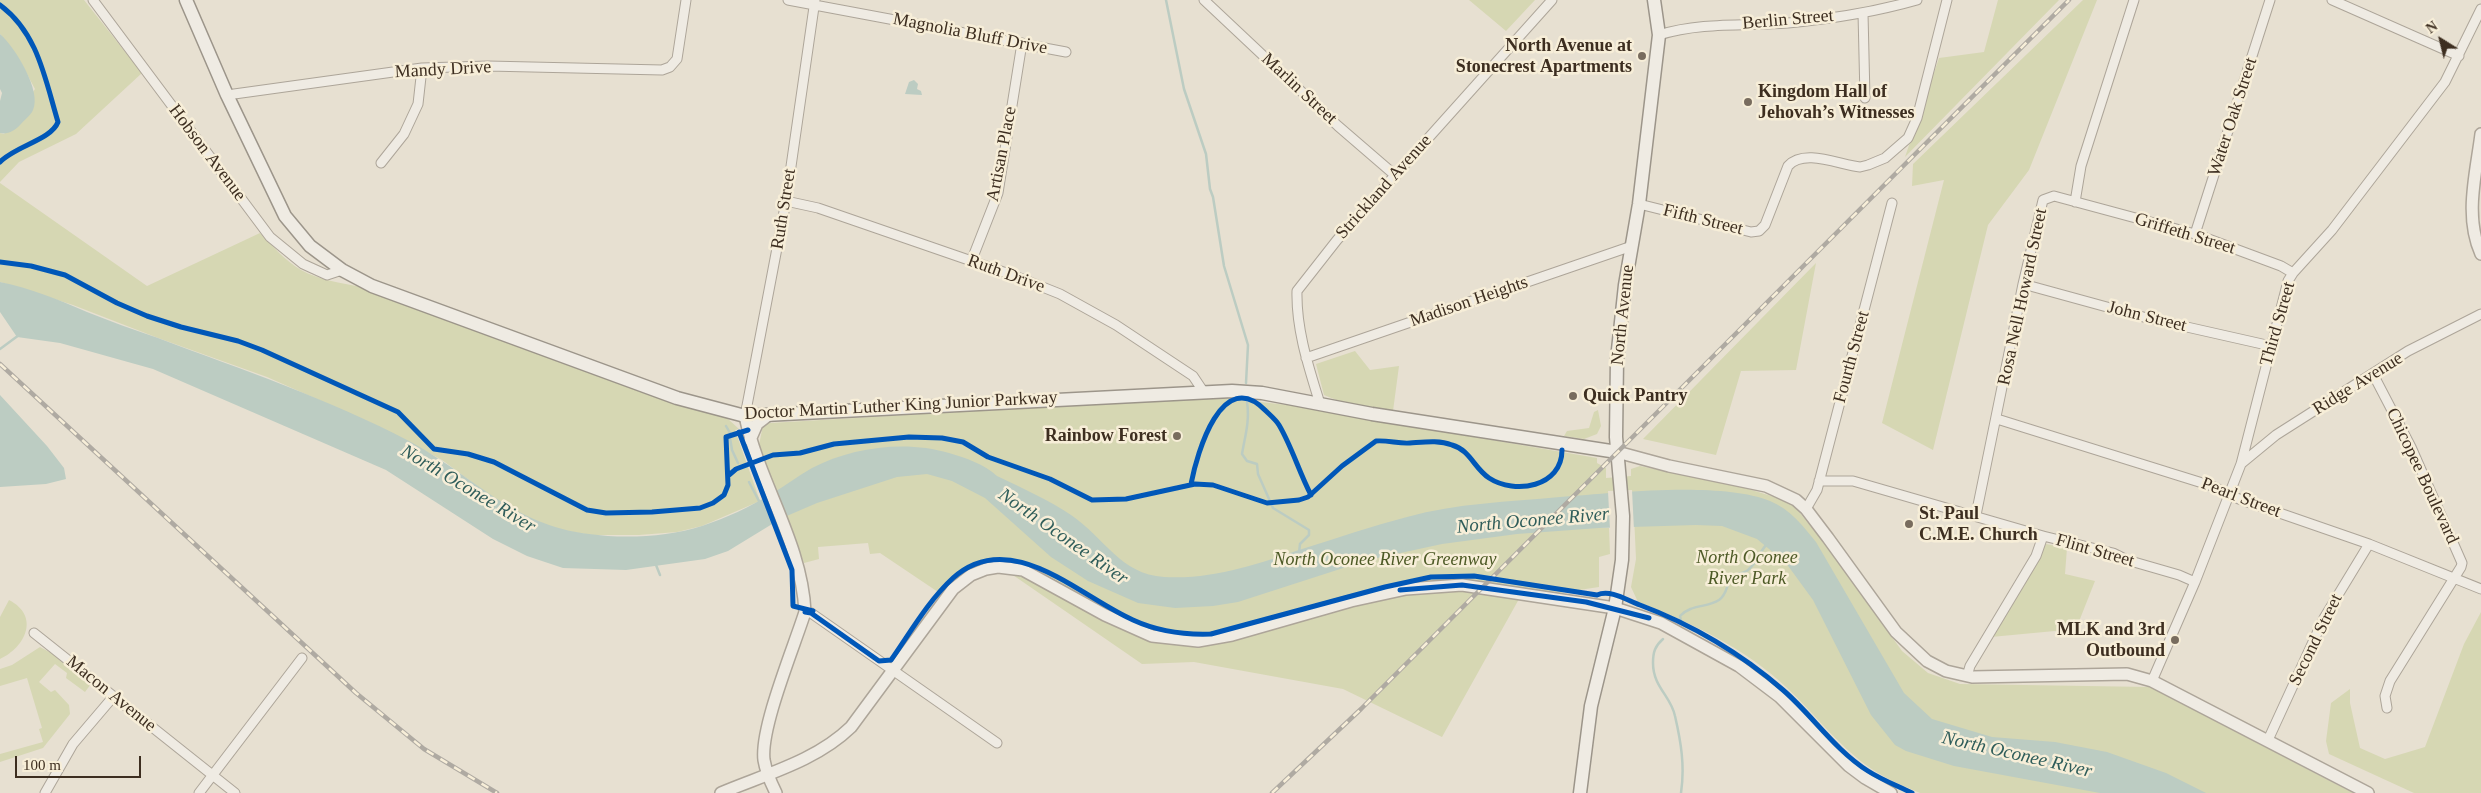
<!DOCTYPE html>
<html>
<head>
<meta charset="utf-8">
<style>
	body { margin:0 }
	#map { position:relative; width:2481px; height:793px; overflow:hidden; background:#e7e0d1; font-family:"Times New Roman",serif }
	canvas { display:block }
	.north { position:absolute; left:2416px; top:15px; width:50px; height:50px; -webkit-text-stroke:4px #f7eed8; paint-order:stroke; rotate:324deg; font-size:14px; font-weight:700; line-height:20px; text-align:center; color:#3d2e20 }
	.north::after { content:''; display:block; margin:auto; width:18px; height:22px; background:#3d2e20; clip-path:polygon(50% 0,100% 100%,50% 72%,0 100%) }
	.scale { position:absolute; left:15px; top:756px; width:126px; height:22px; box-sizing:border-box; border:2px solid #3d2e20; border-top:0; padding-left:6px; font-size:15px; line-height:18px; white-space:nowrap; color:#3d2e20; -webkit-text-stroke:4px #f7eed8; paint-order:stroke }
</style>
</head>
<body>
<div id="map">
<canvas width="2481" height="793"></canvas>
<div class="north">N</div>
<div class="scale">100 m</div>
</div>
<script>
const g = document.querySelector('canvas').getContext('2d');
g.lineJoin = 'round';
function fillPath(path, color) {
  g.fillStyle = color;
  g.fill(path, 'evenodd');
}
function strokePath(path, color, width, dash) {
  g.strokeStyle = color;
  g.lineWidth = width;
  g.lineCap = dash ? 'butt' : 'round';
  g.setLineDash(dash || []);
  g.stroke(path);
}
function write(font, color, halo, rows, align = 'center') {
  g.font = font + ' "Times New Roman",serif';
  g.lineWidth = 5;
  g.setLineDash([]);
  g.textBaseline = 'middle';
  g.strokeStyle = halo;
  g.fillStyle = color;
  for (const [text, x, y, turn = 0] of rows) {
    g.save();
    g.translate(x, y);
    g.rotate((+turn || 0) * Math.PI / 180);
    g.textAlign = isNaN(turn) ? turn : align;
    if (halo) g.strokeText(text, 0, 0);
    g.fillText(text, 0, 0);
    g.restore();
  }
}
fillPath(new Path2D(`
	M0,0H84L142,73L76,134L19,162L0,182V133L4,134L35,89L20,61L0,34Z
	M1469,0H1535L1506,31Z
	M1998,0H2059L1905,157L1939,58L1984,52Z
	M2083,0H2097L2029,170L1988,225L1933,450L1882,423L1944,180L1912,186L1913,164Z
	M0,183L147,286L260,233C272,245 285,261 301,270C319,280 341,283 361,287L687,407L727,418L739,429L735,430L760,501L702,526L677,532L639,535H592L559,530L542,524L503,505L442,460L380,427L267,377L158,338L73,305L0,282Z
	M1816,263L1796,370L1741,371L1716,455L1643,439Z
	M1355,351L1370,370L1399,366L1393,411L1351,406L1324,395L1316,364Z
	M1214,397L1288,405L1597,458V463L1606,468V478L1631,476V469L1640,466L1745,488L1791,502L1821,539L1902,651L1928,673L1960,684L2150,687L2353,793H1920C1906,787 1891,781 1878,773C1842,751 1817,716 1786,687C1745,648 1690,622 1638,602L1631,587L1636,559L1633,493L1599,528H1609L1610,554L1599,557V587L1519,599L1442,737L1343,689L1194,662L1142,664L994,562C971,557 952,575 938,592L880,553L870,554L868,543L818,547L819,559L804,563L758,450L763,425L770,423Z
	M1598,410L1601,426L1597,434L1584,439L1564,436L1567,431L1589,428L1594,412Z
	M2046,544L2067,548L2065,574L2095,581L2076,629L1991,637Z
	M9,600C40,616 26,647 0,659V617Z
	M2481,612V793H2414L2329,754L2326,741L2331,703L2350,689V703L2360,748L2385,759L2425,747L2464,644Z
	M40,647L53,654L91,684L85,692L66,678L67,673L55,664L39,682L51,692L55,690L69,705L70,714L43,748L0,762V754L43,742L39,729L42,728L27,678L0,686V669L12,665Z`), '#d6d7b3');
fillPath(new Path2D(`
	M0,34C15,47 42,91 33,110C31,115 24,120 20,125C16,130 7,135 0,133V101L2,93L0,89Z
	M914,80L918,84L917,89L921,91L922,95L905,94L909,82Z
	M0,282C30,288 59,300 87,312C110,321 134,330 158,338C243,370 329,399 409,441C473,475 512,525 589,534C624,539 668,537 702,526C726,518 750,507 771,494C785,486 798,476 812,468C852,447 906,440 949,453C966,458 984,464 997,476C1022,488 1049,500 1071,515C1105,538 1120,574 1164,577C1212,580 1258,564 1302,549C1337,538 1372,526 1407,517C1457,503 1508,502 1560,497C1614,493 1721,481 1770,501C1790,509 1803,526 1816,542L1904,693L1932,719L1992,737L2055,742L2107,752L2166,773L2206,793H2100L1954,766L1906,751L1895,745L1871,715L1813,600L1786,563L1757,539L1722,526L1696,525L1599,528L1517,534L1442,544L1368,560L1238,602L1213,606L1175,608L1138,603L1088,581L1051,557L985,498L952,481L927,474L897,477L817,503L782,518L728,551L705,559L626,570L563,568L527,556L493,539L386,470L153,369L60,343L17,337L0,312Z
	M0,395L47,446L64,468L66,479L46,484L0,487Z`), '#bcccc2');
fillPath(new Path2D(`
	M1632,490L1634,530H1610L1608,491Z`), '#e7e0d1');
strokePath(new Path2D(`
	M1166,0L1184,89L1206,154L1210,189L1213,197L1224,266L1248,345L1246,383
	M0,349L19,335
	M1247,402C1250,421 1245,436 1242,454L1247,461L1257,464L1258,474L1273,508L1309,530V535L1300,544L1299,553
	M726,426L730,433
	M730,438L732,450L738,463
	M749,482L760,503
	M656,565L660,575
	M1681,621L1680,616C1691,604 1707,608 1719,600C1727,594 1726,587 1730,580C1733,572 1744,575 1749,569C1757,562 1760,551 1767,544
	M1663,639C1655,646 1653,652 1653,663C1653,687 1671,696 1675,716C1681,742 1685,766 1681,793`), '#bcccc2', 2.5);
const minor = new Path2D(`
	M93,0L270,237L303,264L327,275L342,270
	M788,0L1066,52
	M1204,0L1338,126L1396,176
	M2332,0L2459,56
	M1863,13L1865,98
	M1659,35C1700,22 1745,26 1788,23C1831,19 1875,12 1917,0
	M227,95L422,68L488,66L662,70L670,67L677,59L686,0
	M381,163L404,134L418,104L422,68
	M786,201L818,208L1015,276L1060,294L1116,325L1193,376L1203,391
	M2075,202L2081,166L2134,0
	M1639,204L1751,232L1759,231L1765,225L1788,166C1804,148 1840,165 1860,167L1868,165L1885,158L1908,138L1917,118L1947,0
	M2195,234L2270,0
	M971,262L998,193L1022,43
	M2023,284L2147,318L2271,346
	M1306,358L1632,246
	M2373,374L2411,447L2462,563L2461,567L2390,681L2385,696L2387,708
	M1320,404C1309,368 1296,330 1297,291L1337,240L1552,0
	M745,416L786,201L815,0
	M1997,419L2212,486L2239,499L2369,544L2481,589
	M2242,463L2276,435L2408,351L2481,314
	M1819,481H1853L2043,536L2113,553L2127,560L2179,575L2195,582
	M1806,509L1817,490L1892,203
	M1976,515L2023,284L2043,200L2054,196L2195,234L2281,266L2293,273
	M805,612L811,613L997,743
	M34,633L235,793
	M1967,676L1970,666L2036,556L2043,536
	M2152,681L2195,582L2241,464L2288,281L2293,273L2332,230L2445,82L2481,9
	M2268,740L2324,618L2369,544
	M45,793L73,744L113,697
	M199,793L302,658`);
const tertiary = new Path2D(`
	M2481,134C2476,174 2464,216 2481,254
	M745,416C759,483 802,543 805,612C794,647 760,728 764,760C766,772 771,783 776,793
	M750,440L757,424L770,414
	M1617,452L1669,466L1766,486L1796,500L1806,509L1828,538L1896,632L1927,661L1946,671L1972,677L2127,674L2152,681L2368,793
	M721,793C766,774 816,761 851,727L953,589L971,575L986,569L998,567L1023,570L1105,615L1152,636L1198,641L1232,635L1351,601L1406,589L1462,585L1615,608L1661,623L1739,666L1780,697L1849,766L1865,778L1891,793`);
const secondary = new Path2D(`
	M186,0L227,95L285,216L310,246L342,270L372,286L677,398L745,416L1232,391L1262,393L1372,414L1617,452
	M1580,793L1591,706L1615,608L1622,560L1623,516L1616,437L1617,359L1625,285L1639,204L1659,35L1654,0`);
strokePath(minor, '#ada599', 11);
strokePath(tertiary, '#ada599', 14);
strokePath(secondary, '#9c958a', 15);
strokePath(minor, '#efebe3', 9);
strokePath(tertiary, '#efebe3', 11);
strokePath(secondary, '#efebe3', 12);
const rail = new Path2D(`
	M0,364L356,693L424,749L497,793
	M1272,793L1361,709L2069,0`);
strokePath(rail, '#afaaa2', 4.5);
strokePath(rail, '#f7eed8', 2.5, [8]);
strokePath(new Path2D(`
	M0,5C38,33 45,79 58,122C51,140 15,146 0,162
	M0,262L31,266L65,275L117,303L147,316L181,327L238,341L262,350L398,412L434,449L468,454L494,462L587,510L606,513L652,512L700,508L713,503L724,495L728,485L726,437L748,430
	M739,432L792,570L793,606L813,611
	M729,475L736,469L773,455L800,453L834,444L909,437L942,438L963,442L988,457L1050,479L1092,500L1126,499L1195,484L1213,485L1267,503L1299,500L1308,497L1342,466L1376,441C1388,440 1399,444 1410,443C1425,442 1439,440 1452,445C1470,450 1474,468 1489,478C1515,495 1562,487 1562,450
	M1191,484C1197,453 1222,365 1266,411C1270,415 1276,420 1279,425C1292,447 1299,472 1311,495
	M1400,590L1462,585L1586,602L1649,618
	M805,612L811,613L879,661L891,660C910,633 928,601 953,578C1011,526 1080,597 1133,620C1157,631 1184,635 1211,634L1385,587L1431,577L1474,576L1597,595C1611,589 1628,601 1640,605C1691,624 1742,654 1783,690C1812,715 1835,750 1868,771C1882,780 1898,786 1912,793`), '#0057b8', 5);
for (const [x, y, r, color] of [
	[1642,56,5,"#786c5e"],
	[1748,102,5,"#786c5e"],
	[1573,396,5,"#786c5e"],
	[1177,436,5,"#786c5e"],
	[1909,524,5,"#786c5e"],
	[2175,640,5,"#786c5e"]
]) {
  const dot = new Path2D();
  dot.arc(x, y, r, 0, 2 * Math.PI);
  g.fillStyle = color;
  g.fill(dot);
  strokePath(dot, '#f7eed8', 2);
}
write('18px', '#3d2e20', '#f7eed8', [
	["Berlin Street",1788,20,-5],
	["Magnolia Bluff Drive",970,34,11],
	["Mandy Drive",443,70,-3],
	["Marlin Street",1299,89,43],
	["Water Oak Street",2233,117,-72],
	["Hobson Avenue",207,153,53],
	["Artisan Place",1002,154,-79],
	["Strickland Avenue",1384,187,-48],
	["Ruth Street",784,209,-81],
	["Fifth Street",1703,220,14],
	["Griffeth Street",2185,234,17],
	["Ruth Drive",1006,274,20],
	["Rosa Nell Howard Street",2023,297,-78],
	["Madison Heights",1469,302,-19],
	["North Avenue",1623,315,-84],
	["John Street",2147,317,14],
	["Third Street",2278,324,-74],
	["Fourth Street",1852,357,-75],
	["Ridge Avenue",2358,384,-32],
	["Doctor Martin Luther King Junior Parkway",901,406,-3],
	["Chicopee Boulevard",2422,476,65],
	["Pearl Street",2241,498,21],
	["Flint Street",2095,551,16],
	["Second Street",2316,640,-64],
	["Macon Avenue",111,694,39]
]);
write('bold 18px', '#3d2e20', '#f7eed8', [
	["North Avenue at",1632,46],
	["Stonecrest Apartments",1632,67],
	["Kingdom Hall of",1758,92,"left"],
	["Jehovah’s Witnesses",1758,113,"left"],
	["Quick Pantry",1583,396,"left"],
	["Rainbow Forest",1167,436],
	["St. Paul",1919,514,"left"],
	["C.M.E. Church",1919,535,"left"],
	["MLK and 3rd",2165,630],
	["Outbound",2165,651]
], 'right');
write('italic 18px', '#4d5a26', '#f7eed8', [
	["North Oconee",1747,558],
	["River Park",1747,579],
	["North Oconee River Greenway",1385,560]
]);
write('italic 19px', '#2f5d5a', '#f7eed8', [
	["North Oconee River",468,489,31],
	["North Oconee River",1533,521,-5],
	["North Oconee River",1063,537,35],
	["North Oconee River",2017,755,13]
]);
</script>
</body>
</html>
